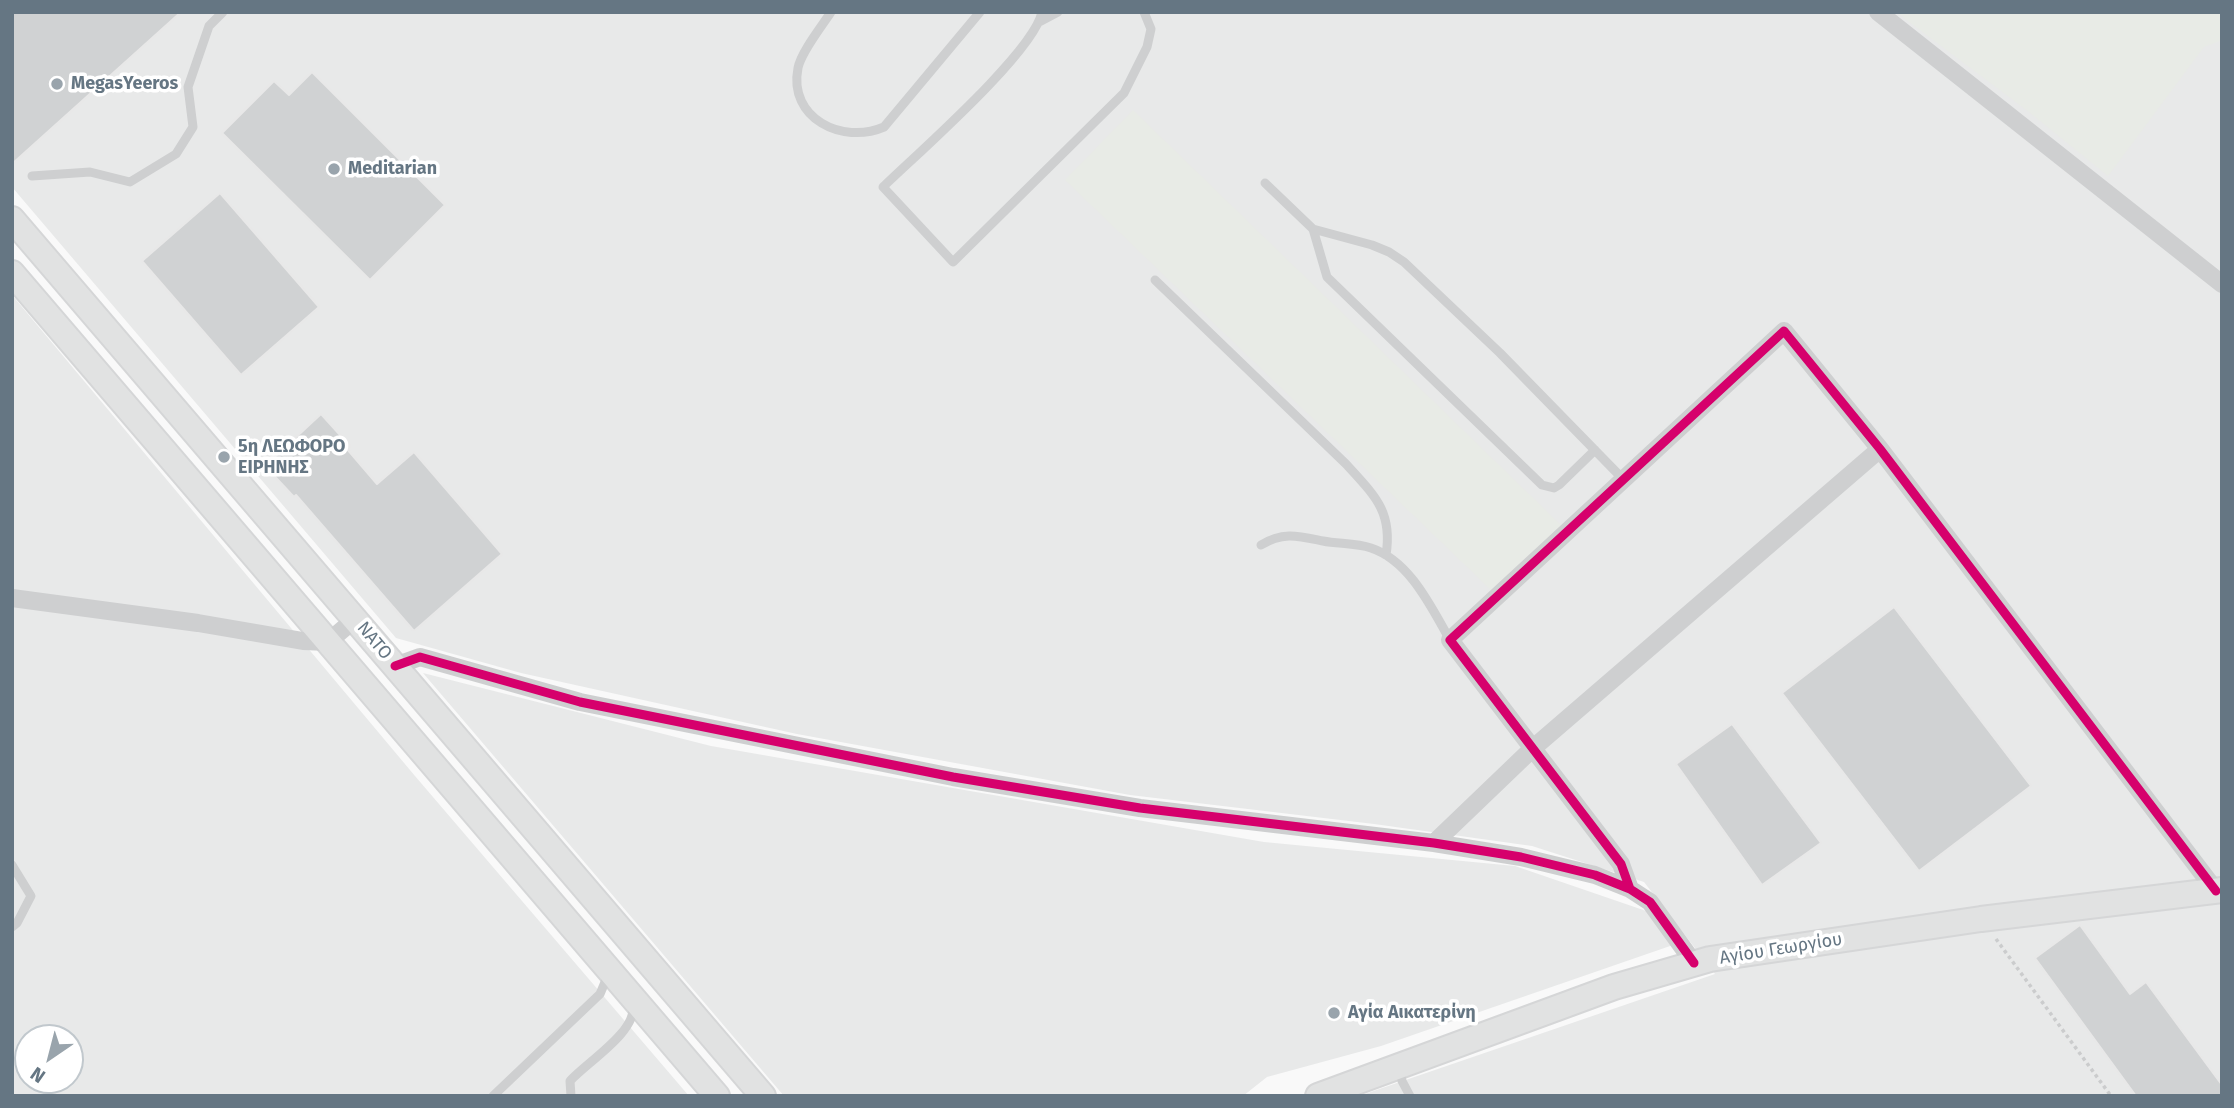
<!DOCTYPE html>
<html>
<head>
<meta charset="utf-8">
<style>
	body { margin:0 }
	#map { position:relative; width:2234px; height:1108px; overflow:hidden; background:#f9f9f9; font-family:"Fira Sans",sans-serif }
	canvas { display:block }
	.frame { position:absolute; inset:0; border:14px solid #657683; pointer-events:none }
	.north { position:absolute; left:14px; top:1024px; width:70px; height:70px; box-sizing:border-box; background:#fff; border:2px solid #c1c8cd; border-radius:50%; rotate:215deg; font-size:19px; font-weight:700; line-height:28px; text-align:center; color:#657683 }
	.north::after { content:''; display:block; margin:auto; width:24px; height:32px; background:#99a4ac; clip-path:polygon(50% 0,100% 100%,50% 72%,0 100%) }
</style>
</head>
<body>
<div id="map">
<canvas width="2234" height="1108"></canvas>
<div class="frame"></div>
<div class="north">N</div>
</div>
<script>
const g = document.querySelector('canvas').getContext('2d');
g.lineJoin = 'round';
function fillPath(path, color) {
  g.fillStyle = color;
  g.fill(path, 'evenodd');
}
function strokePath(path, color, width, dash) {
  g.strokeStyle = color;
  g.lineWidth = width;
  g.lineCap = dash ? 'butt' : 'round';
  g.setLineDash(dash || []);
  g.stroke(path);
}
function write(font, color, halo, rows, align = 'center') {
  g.font = font + ' "Fira Sans",sans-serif';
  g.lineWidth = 7;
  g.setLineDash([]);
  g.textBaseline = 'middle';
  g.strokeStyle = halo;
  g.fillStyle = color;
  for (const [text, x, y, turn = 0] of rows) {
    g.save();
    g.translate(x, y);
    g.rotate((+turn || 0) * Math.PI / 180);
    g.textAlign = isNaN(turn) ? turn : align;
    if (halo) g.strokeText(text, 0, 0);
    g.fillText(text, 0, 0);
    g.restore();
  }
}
fillPath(new Path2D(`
	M12,12H2222V1096H1359L1715,974L1644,882L1532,846L1374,824L1130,795L797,734L521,673L396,638L12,187Z
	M12,295L415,776L689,1096H12ZM28,1038H70V1080H28Z
	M423,673L711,746L1264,842L1515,866L1652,913L1673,945L1381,1046L1267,1077L1243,1096H784Z`), '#e8e9e9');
fillPath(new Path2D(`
	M1896,12H2222V40L2204,47L2108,176L2029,112Z
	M1133,110L1562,526L1491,590L1065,180Z`), '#e8ebe6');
const building = new Path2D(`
	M12,12H181L12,164Z
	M312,72L445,205L370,280L222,133L274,81L289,95Z
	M220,193L319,307L241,375L142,261Z
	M321,414L350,446L347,449L377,484L414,452L502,554L414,631L296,495L294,497L265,466Z
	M1894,607L2031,786L1919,871L1782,693Z
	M1732,724L1821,843L1762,885L1676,764Z
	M2080,925L2130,994L2146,982L2222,1085V1096H2136L2035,958Z`);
fillPath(building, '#d0d2d3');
strokePath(building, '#e8e8e8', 2);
const secondary = new Path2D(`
	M12,219L763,1096
	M12,273L717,1096
	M1318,1096L1614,987L1710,959L1981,919L2222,890`);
strokePath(secondary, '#d5d6d7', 28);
strokePath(new Path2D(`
	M1996,939L2111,1096`), '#cbcccd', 3.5, [3.5, 3.5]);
strokePath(new Path2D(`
	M831,12C822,26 801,52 798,68C788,118 842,145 884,127L980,12
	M1042,12C1034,52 917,154 883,187L953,262L1124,93L1147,47L1151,29L1144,12
	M1041,21L1058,12
	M32,176L90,172L130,182L176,154L193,127L188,87L209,26L223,12
	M1265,183L1313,229L1372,245L1389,252L1404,262L1500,353L1623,479
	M1313,229L1327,277L1542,485L1554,488L1559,485L1595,450
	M1155,280L1346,464C1374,495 1393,511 1386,555
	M1261,545C1283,531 1299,536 1323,541C1338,544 1356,543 1371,548C1410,561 1431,607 1450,640
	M12,865L31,896L17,923L12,927
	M1400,1068L1402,1081L1410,1096
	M493,1096L600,994L608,975
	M571,1096L570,1081C587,1062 637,1032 633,1005`), '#cecfd0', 9);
strokePath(new Path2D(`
	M1878,12L2222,284
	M12,598L198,623L303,641L328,642L355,619
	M395,666L420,657L580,702L953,777L1140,808L1434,843L1521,857L1595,875L1630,889L1650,902L1694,963
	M1434,843L1532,749L1880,449
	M1630,889L1621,864L1450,640L1784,331L1880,449L2216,891`), '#cecfd0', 18);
strokePath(secondary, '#e1e2e2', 24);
strokePath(new Path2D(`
	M395,666L420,657L580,702L953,777L1140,808L1434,843L1521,857L1595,875L1630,889L1650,902L1694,963
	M1630,889L1621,864L1450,640L1784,331L1880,449L2216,891`), '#d6006c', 9);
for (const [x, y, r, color] of [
	[57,84,7,"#99a4ac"],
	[334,169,7,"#99a4ac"],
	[224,457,7,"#99a4ac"],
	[1334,1013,7,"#99a4ac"]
]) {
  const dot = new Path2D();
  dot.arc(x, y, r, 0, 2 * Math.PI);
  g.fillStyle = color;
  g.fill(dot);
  strokePath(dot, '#fff', 2.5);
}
write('bold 18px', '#657683', '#fff', [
	["MegasYeeros",71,84],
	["Meditarian",348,169],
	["5η ΛΕΩΦΟΡΟ",238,447],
	["ΕΙΡΗΝΗΣ",238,468],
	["Αγία Αικατερίνη",1348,1013]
], 'left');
write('18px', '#657683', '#fff', [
	["ΝΑΤΟ",374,641,50],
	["Αγίου Γεωργίου",1781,949,-9]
]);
</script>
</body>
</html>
